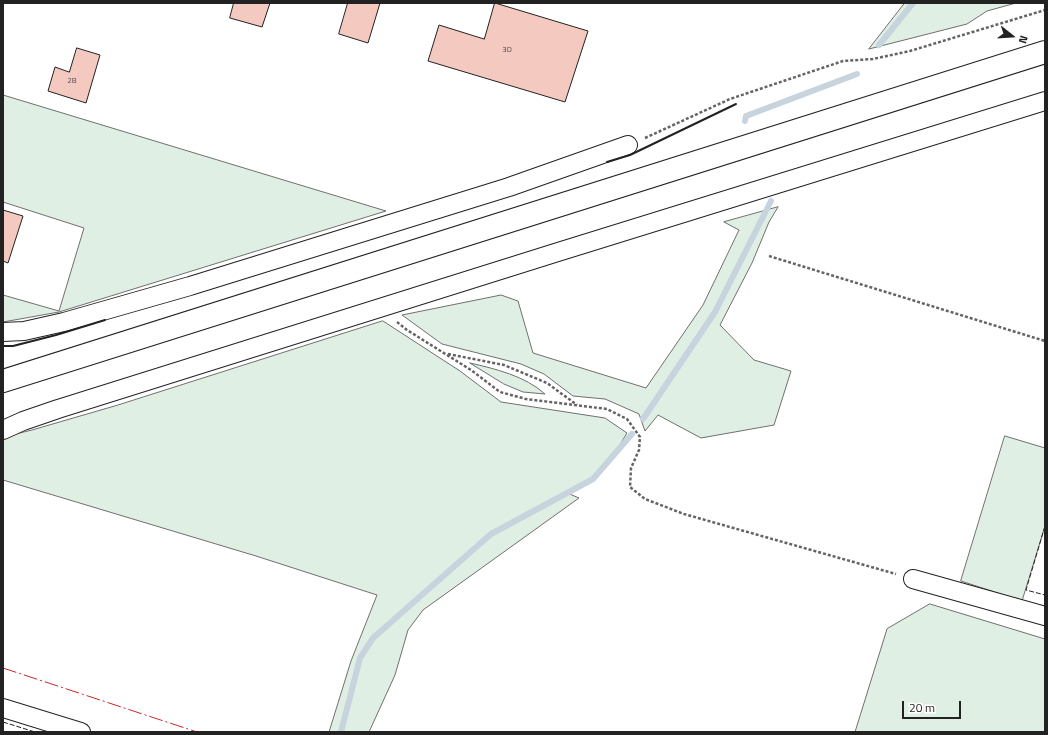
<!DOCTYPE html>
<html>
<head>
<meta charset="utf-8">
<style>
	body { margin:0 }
	#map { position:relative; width:1048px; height:735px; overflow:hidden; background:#fff; font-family:"Titillium Web",sans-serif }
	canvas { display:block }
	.frame { position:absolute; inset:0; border:4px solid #222; pointer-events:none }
	.north { position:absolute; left:992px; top:16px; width:40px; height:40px; -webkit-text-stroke:3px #fff; paint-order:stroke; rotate:107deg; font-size:11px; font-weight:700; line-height:16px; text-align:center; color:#222 }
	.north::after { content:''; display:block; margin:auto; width:14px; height:18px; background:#222; clip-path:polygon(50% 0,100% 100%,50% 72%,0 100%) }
	.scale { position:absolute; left:902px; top:701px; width:59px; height:18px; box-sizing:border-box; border:2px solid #222; border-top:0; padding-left:5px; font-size:12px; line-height:14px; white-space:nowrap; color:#222; -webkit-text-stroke:3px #fff; paint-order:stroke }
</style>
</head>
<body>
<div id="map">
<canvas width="1048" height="735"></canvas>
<div class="frame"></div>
<div class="north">N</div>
<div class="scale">20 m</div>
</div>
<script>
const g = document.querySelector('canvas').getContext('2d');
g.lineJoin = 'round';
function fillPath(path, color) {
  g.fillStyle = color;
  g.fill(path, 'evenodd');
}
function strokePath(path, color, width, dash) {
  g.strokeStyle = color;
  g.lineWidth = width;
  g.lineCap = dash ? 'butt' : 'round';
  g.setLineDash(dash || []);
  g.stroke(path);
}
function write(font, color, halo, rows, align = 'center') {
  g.font = font + ' "Titillium Web",sans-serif';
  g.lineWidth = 3;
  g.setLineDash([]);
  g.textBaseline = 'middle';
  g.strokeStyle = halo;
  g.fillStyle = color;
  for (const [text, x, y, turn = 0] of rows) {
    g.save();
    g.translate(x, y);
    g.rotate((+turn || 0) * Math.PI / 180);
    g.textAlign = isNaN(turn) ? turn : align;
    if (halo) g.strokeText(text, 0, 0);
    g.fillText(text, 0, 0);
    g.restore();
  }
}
const green = new Path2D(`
	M905,3H1016L987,11L967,24L869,49Z
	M3,95L386,211L59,312L3,322V295L59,311L84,228L3,202Z
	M778,207L769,222L752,263L720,325L754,360L791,371L774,425L701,438L658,415L645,431L639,414L605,399L573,396L544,374L521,364L442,344L402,315L501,295L518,301L533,353L646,388L703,305L739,230L724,222Z
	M383,321L460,371L501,402L605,418L627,433L609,463L590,482L565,492L579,498L423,610L408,630L395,675L369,732H329L351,661L377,595L256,556L3,480V437L32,430L118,405Z
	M470,363C496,369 525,376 545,394L523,392L504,384Z
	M1005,436L1045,448V526L1022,601L961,581Z
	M930,604L1045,639V732H855L887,629Z`);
fillPath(green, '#e0efe3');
strokePath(green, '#6f6f6f', 1);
strokePath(new Path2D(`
	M879,45L913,3
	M745,121L746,116L857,74
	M643,419L715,312L771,201
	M341,732L360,658L373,638L491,534L593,479L632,434`), '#c7d3dd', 6);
const building = new Path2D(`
	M234,3H270L262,27L230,18Z
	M348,3H380L368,43L339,34Z
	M495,3L588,31L565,102L428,61L439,25L484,39Z
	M77,48L100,55L86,103L48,91L55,67L69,72Z
	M3,210L23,216L8,263L3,261Z`);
fillPath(building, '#f3c9c0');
strokePath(building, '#222', 1);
const street = new Path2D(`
	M3,332L24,331L64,322L190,286L509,187L628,145
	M3,430L23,421L58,409L558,252L1045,101
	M913,579L1045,616
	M3,708L81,732`);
const primary = new Path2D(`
	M3,381L1045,52`);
strokePath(street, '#222', 20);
strokePath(primary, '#222', 24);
strokePath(new Path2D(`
	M645,138L730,99L843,61L873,59L910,51L1045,10
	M769,256L1045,341
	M397,322L407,330L471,370L500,392L526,399L607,409L627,419L640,437L639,450L631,468L630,487L645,499L684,514L896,574
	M448,354L504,365L547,383L577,405`), '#646464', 2.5, [3, 2]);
strokePath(street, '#fff', 18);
strokePath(primary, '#fff', 22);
strokePath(new Path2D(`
	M1045,526L1026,590L1045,595
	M3,722L35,732`), '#222', 1, [5, 2]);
strokePath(new Path2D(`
	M607,162L630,155L736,104
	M3,346H13L56,335L105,320`), '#222', 2);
strokePath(new Path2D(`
	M3,668L197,732`), '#c62828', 1, [14, 3, 2, 3]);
write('8px', '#564c4a', null, [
	["3D",507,50],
	["2B",72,81]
]);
</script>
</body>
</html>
